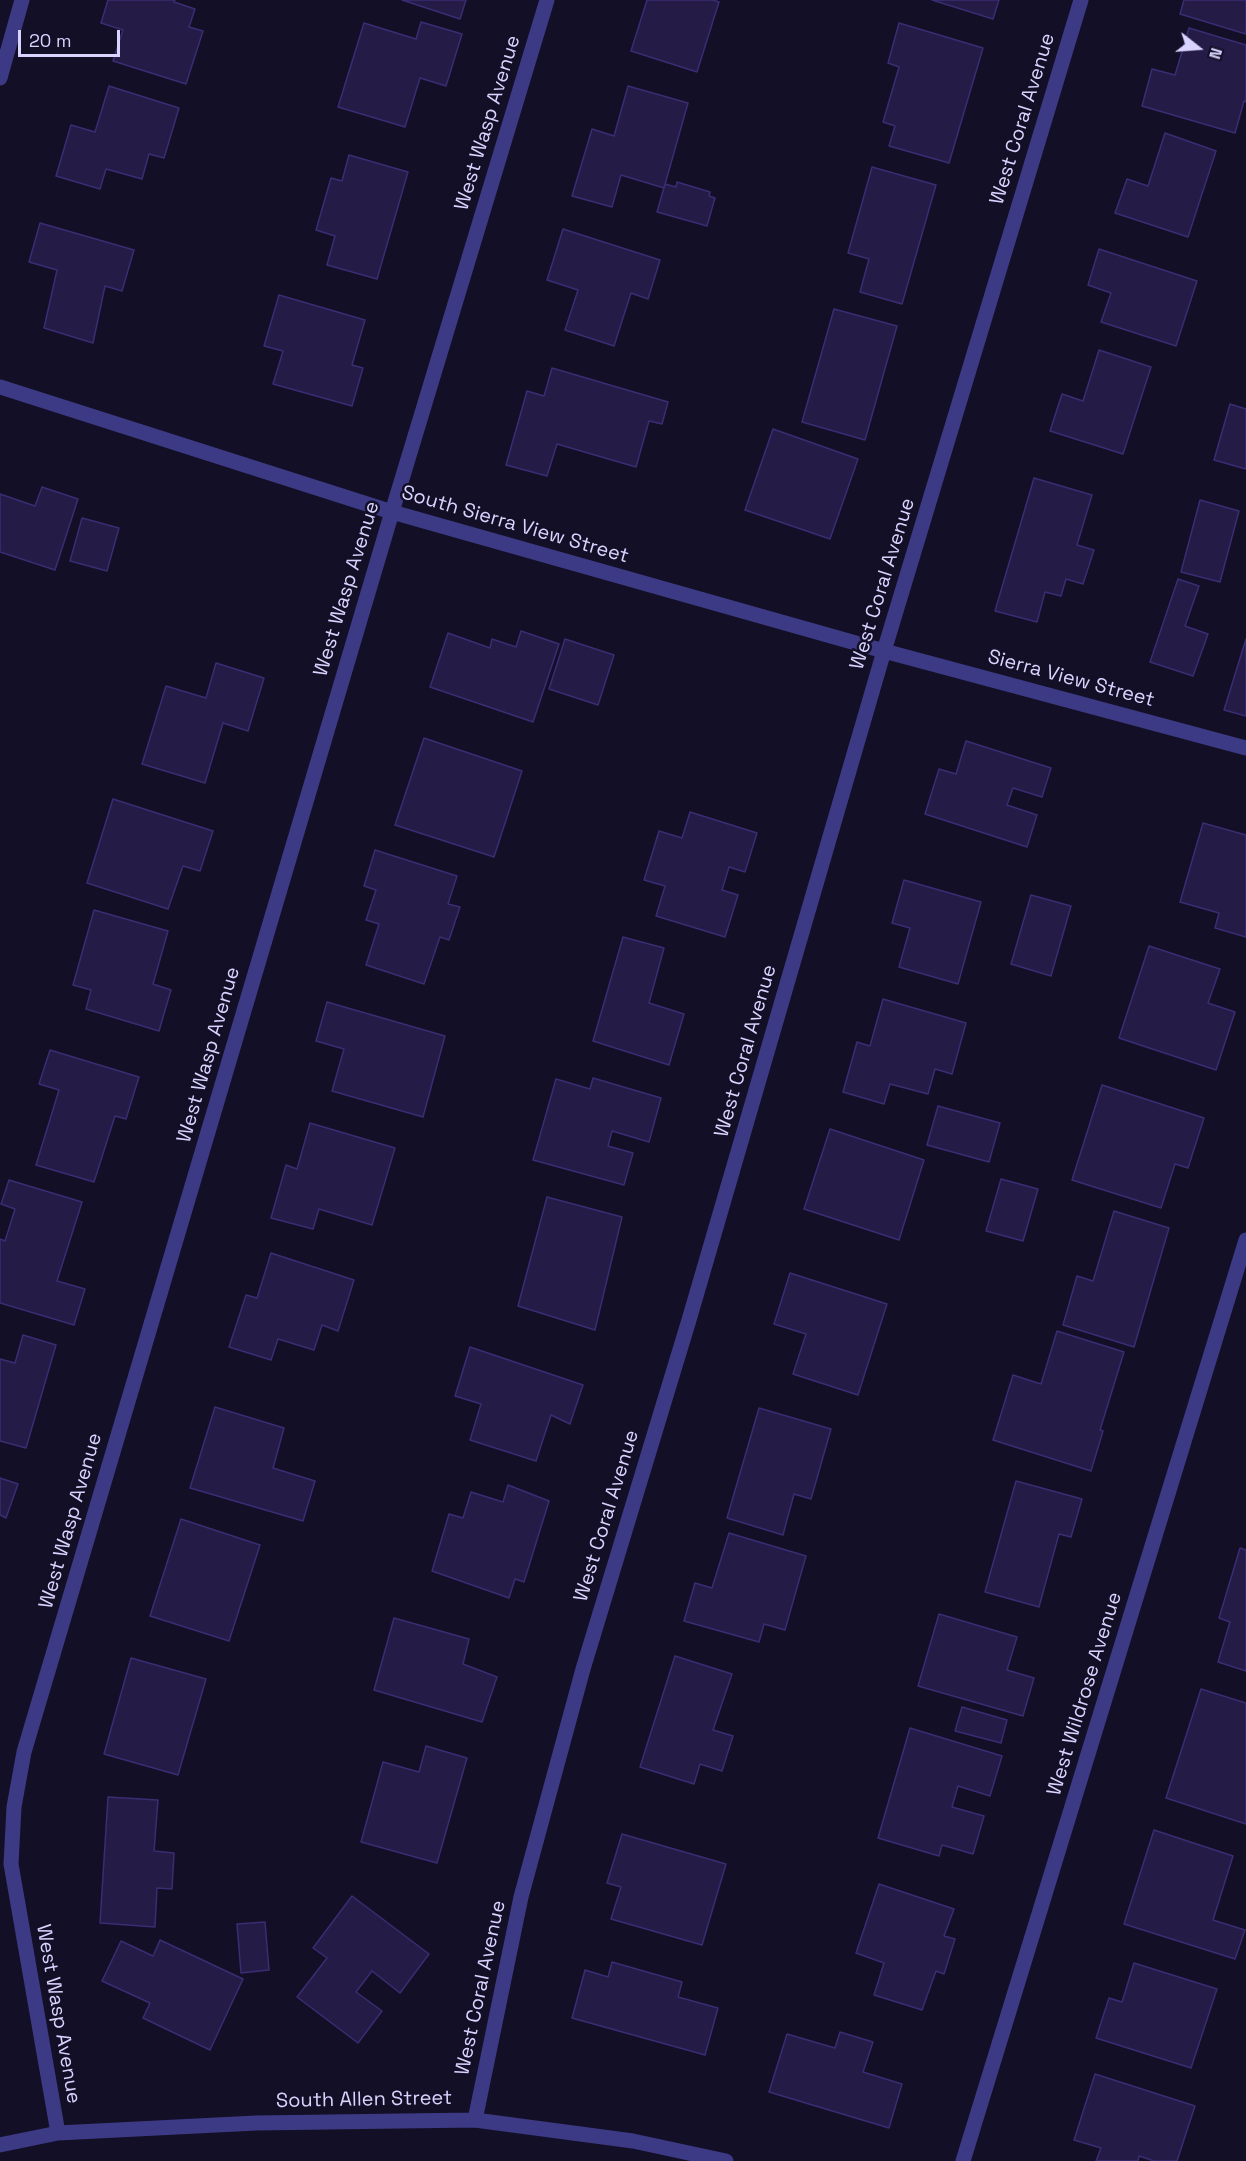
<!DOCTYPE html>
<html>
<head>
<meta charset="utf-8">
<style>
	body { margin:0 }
	#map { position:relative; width:1246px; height:2161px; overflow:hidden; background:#130f26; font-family:"Space Grotesk",sans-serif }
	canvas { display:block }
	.north { position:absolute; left:1168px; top:18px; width:60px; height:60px; -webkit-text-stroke:4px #130f26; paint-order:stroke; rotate:107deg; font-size:16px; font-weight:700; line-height:24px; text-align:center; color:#d9d4ff }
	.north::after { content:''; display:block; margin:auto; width:21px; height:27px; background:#d9d4ff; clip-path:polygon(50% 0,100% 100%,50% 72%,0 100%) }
	.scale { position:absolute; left:18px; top:30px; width:102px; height:27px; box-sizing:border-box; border:3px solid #d9d4ff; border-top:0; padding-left:8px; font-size:18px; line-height:21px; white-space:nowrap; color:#d9d4ff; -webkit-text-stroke:4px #130f26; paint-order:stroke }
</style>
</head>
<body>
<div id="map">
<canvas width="1246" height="2161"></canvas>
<div class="north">N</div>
<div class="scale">20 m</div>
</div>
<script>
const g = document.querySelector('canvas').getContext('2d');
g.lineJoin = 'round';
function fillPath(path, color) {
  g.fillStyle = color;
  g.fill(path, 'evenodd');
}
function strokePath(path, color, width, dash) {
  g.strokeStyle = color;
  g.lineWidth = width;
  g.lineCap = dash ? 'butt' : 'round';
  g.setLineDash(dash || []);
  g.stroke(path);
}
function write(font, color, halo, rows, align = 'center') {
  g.font = font + ' "Space Grotesk",sans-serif';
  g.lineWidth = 5;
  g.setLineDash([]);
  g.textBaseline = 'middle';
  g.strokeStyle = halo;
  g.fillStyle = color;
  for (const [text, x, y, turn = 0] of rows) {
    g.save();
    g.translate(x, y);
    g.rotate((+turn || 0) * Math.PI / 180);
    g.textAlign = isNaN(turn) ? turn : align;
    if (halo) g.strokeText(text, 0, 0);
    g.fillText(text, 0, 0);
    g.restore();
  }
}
const building = new Path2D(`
	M108,0H175L174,2L195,9L189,27L203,31L186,84L113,61L123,30L101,23Z
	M402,0H466L460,19Z
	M647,0H713L719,2L697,72L631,51Z
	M932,0H999L993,19Z
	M1184,0H1246V34L1180,14Z
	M421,22L462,34L446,86L420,78L405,127L338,107L364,23L416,39Z
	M899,23L983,48L949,163L889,146L895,126L883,122L899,67L888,63Z
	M1189,28L1246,45V102L1244,101L1235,133L1142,106L1152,69L1175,75Z
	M109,86L179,108L164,158L149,154L142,179L106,169L100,189L56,176L71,125L95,132Z
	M628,86L688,103L664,188L621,175L612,207L572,196L592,129L614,136Z
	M1165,133L1216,151L1188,237L1115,213L1127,179L1148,186Z
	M349,155L408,172L377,279L327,265L335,236L316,230L331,178L342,181Z
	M872,167L936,185L902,304L860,292L869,259L848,253Z
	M677,182L710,192L709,196L715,198L707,226L657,212L665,184L676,187Z
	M40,223L134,250L122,291L105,286L93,343L44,328L57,270L29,262Z
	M563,229L660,260L648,299L631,293L614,346L565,330L578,290L547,280Z
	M1099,249L1197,281L1176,346L1101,322L1111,293L1088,285Z
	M279,295L365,320L352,365L363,368L352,406L273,384L283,351L264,346Z
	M834,309L897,326L865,440L802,422Z
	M1099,350L1151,367L1123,454L1050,431L1062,394L1083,401Z
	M552,368L668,402L662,424L649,421L636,467L557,444L547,476L506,465L527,391L544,396Z
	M1230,404L1246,409V469L1214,460Z
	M773,429L858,459L830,539L745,510Z
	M1034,478L1092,495L1077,545L1094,550L1083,584L1066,579L1061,596L1045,592L1037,622L995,611Z
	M42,487L78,499L55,570L0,552V494L35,506Z
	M1200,500L1239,511L1220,582L1181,572Z
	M82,518L119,528L107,571L70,561Z
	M1178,579L1199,586L1185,626L1208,634L1193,676L1150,662Z
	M521,631L559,644L533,722L430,687L448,633L490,648L492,639L516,647Z
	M565,639L614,655L598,705L549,689Z
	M1246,639V716L1224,710Z
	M216,663L264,678L248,731L223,723L205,783L142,764L166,686L206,698Z
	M424,738L522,771L494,857L395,825Z
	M966,741L1051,768L1042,797L1013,788L1007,805L1037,815L1027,847L925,814L939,769L956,774Z
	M113,799L213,831L200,871L183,866L168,909L87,883Z
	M690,812L757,833L745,872L729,867L722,890L738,895L725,937L656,916L665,886L644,880L659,831L682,838Z
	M1203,823L1246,835V937L1215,928L1219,913L1180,902Z
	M375,850L457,876L448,904L460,907L449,940L440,937L424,984L366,965L379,924L366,920L376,890L364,886Z
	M904,880L981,902L958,984L899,967L910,928L892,923Z
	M1031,895L1071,906L1051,976L1011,964Z
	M94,910L168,931L153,984L171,990L159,1031L86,1009L91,990L73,985Z
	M623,937L664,948L649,1003L684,1014L669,1065L593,1041Z
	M1149,946L1220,969L1208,1003L1235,1012L1216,1070L1119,1038Z
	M883,999L966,1023L952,1074L935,1069L928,1094L890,1084L884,1104L843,1092L857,1042L870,1046Z
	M327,1002L445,1036L423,1117L332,1091L344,1049L316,1041Z
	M50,1050L139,1077L126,1119L115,1116L94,1182L36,1165L59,1090L39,1084Z
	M593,1078L661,1098L649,1142L612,1131L608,1146L633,1153L624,1185L533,1160L556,1079L590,1089Z
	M1102,1085L1204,1118L1188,1168L1175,1164L1161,1208L1072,1180Z
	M938,1106L1000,1123L989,1162L927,1145Z
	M310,1123L395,1148L372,1225L319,1209L313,1229L271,1218L286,1165L297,1169Z
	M830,1129L924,1160L899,1240L804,1209Z
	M1001,1179L1038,1189L1023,1241L986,1231Z
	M9,1180L82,1202L57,1281L85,1289L74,1325L0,1303V1239L5,1241L15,1209L1,1204Z
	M547,1197L622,1217L595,1330L518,1306Z
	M1114,1211L1169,1228L1134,1347L1063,1325L1077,1276L1093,1281Z
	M271,1253L354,1280L338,1331L322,1325L314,1350L278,1339L271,1360L229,1347L246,1295L257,1298Z
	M790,1273L887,1304L858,1395L793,1374L806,1334L774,1324Z
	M1057,1331L1124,1352L1100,1430L1103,1431L1091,1471L993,1440L1013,1375L1041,1384Z
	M23,1335L56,1345L26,1448L0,1441V1359L15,1363Z
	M470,1347L583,1385L570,1424L551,1415L536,1461L470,1440L481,1404L455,1396Z
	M215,1407L284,1428L273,1468L315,1481L303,1521L190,1488Z
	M759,1408L831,1429L811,1499L794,1494L783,1535L727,1518Z
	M0,1478L18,1484L6,1518L0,1515Z
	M1016,1481L1082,1499L1071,1537L1059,1534L1039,1607L985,1592Z
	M508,1485L549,1501L524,1582L515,1579L509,1598L432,1571L449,1514L463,1518L471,1492L503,1502Z
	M181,1519L260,1545L229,1641L150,1616Z
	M729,1533L806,1556L785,1630L764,1624L759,1642L684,1621L695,1583L712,1588Z
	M1240,1548L1246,1550V1671L1218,1662L1230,1622L1219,1618Z
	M939,1614L1017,1637L1007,1670L1034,1678L1023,1716L918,1686Z
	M394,1618L469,1639L463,1664L497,1677L482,1722L374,1690Z
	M675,1656L732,1674L713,1730L733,1736L722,1771L700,1764L694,1784L640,1767Z
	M131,1658L206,1679L178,1775L104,1754Z
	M1201,1689L1246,1703V1824L1166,1798Z
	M962,1707L1007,1720L1001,1743L955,1731Z
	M910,1728L1002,1756L990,1796L958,1786L952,1807L984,1816L973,1854L942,1845L939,1856L878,1838Z
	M426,1746L467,1758L437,1863L361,1842L383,1762L419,1772Z
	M108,1797L158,1800L154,1851L174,1853L172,1889L157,1888L155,1927L100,1923Z
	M1154,1830L1233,1856L1213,1920L1245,1930L1235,1959L1124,1924Z
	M622,1834L726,1864L702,1945L611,1919L621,1887L607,1883Z
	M879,1884L954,1909L944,1936L955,1939L944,1974L936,1971L922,2010L874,1995L884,1963L856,1953Z
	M352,1896L429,1954L400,1993L372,1971L356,1992L382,2011L358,2043L297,1997L327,1958L313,1948Z
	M265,1922L269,1970L241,1973L237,1924Z
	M160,1940L243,1979L210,2050L143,2018L150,2003L102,1981L121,1941L153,1956Z
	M612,1962L682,1982L678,1997L718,2008L705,2055L572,2018L585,1970L608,1977Z
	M1134,1963L1217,1989L1191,2068L1096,2038L1109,1998L1122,2002Z
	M840,2032L873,2042L863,2072L902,2084L889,2128L769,2092L787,2034L835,2048Z
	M1095,2074L1195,2106L1177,2161H1154L1139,2156L1138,2161H1096L1101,2148L1074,2140Z`);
fillPath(building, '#241b47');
strokePath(building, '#3b2d73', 1.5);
strokePath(new Path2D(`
	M0,78L22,0
	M0,387L392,512L884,651L1246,748
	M475,2120L521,1897L583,1669L689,1320L884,651L1081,0
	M58,2133L11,1864L14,1807L24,1752L392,512L547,0
	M0,2145L58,2133L256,2123L475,2120L633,2141L726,2161
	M963,2161L1246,1240`), '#3d3a85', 15);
write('20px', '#d9d4ff', '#130f26', [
	["West Coral Avenue",1023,119,-73],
	["West Wasp Avenue",488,123,-73],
	["South Sierra View Street",515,525,16],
	["West Coral Avenue",883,584,-73],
	["West Wasp Avenue",347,589,-73],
	["Sierra View Street",1071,679,15],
	["West Coral Avenue",746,1051,-74],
	["West Wasp Avenue",209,1055,-74],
	["West Coral Avenue",607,1516,-73],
	["West Wasp Avenue",71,1521,-74],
	["West Wildrose Avenue",1085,1694,-73],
	["West Coral Avenue",481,1988,-78],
	["West Wasp Avenue",58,2014,80],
	["South Allen Street",364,2100,-1]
]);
</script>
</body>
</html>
